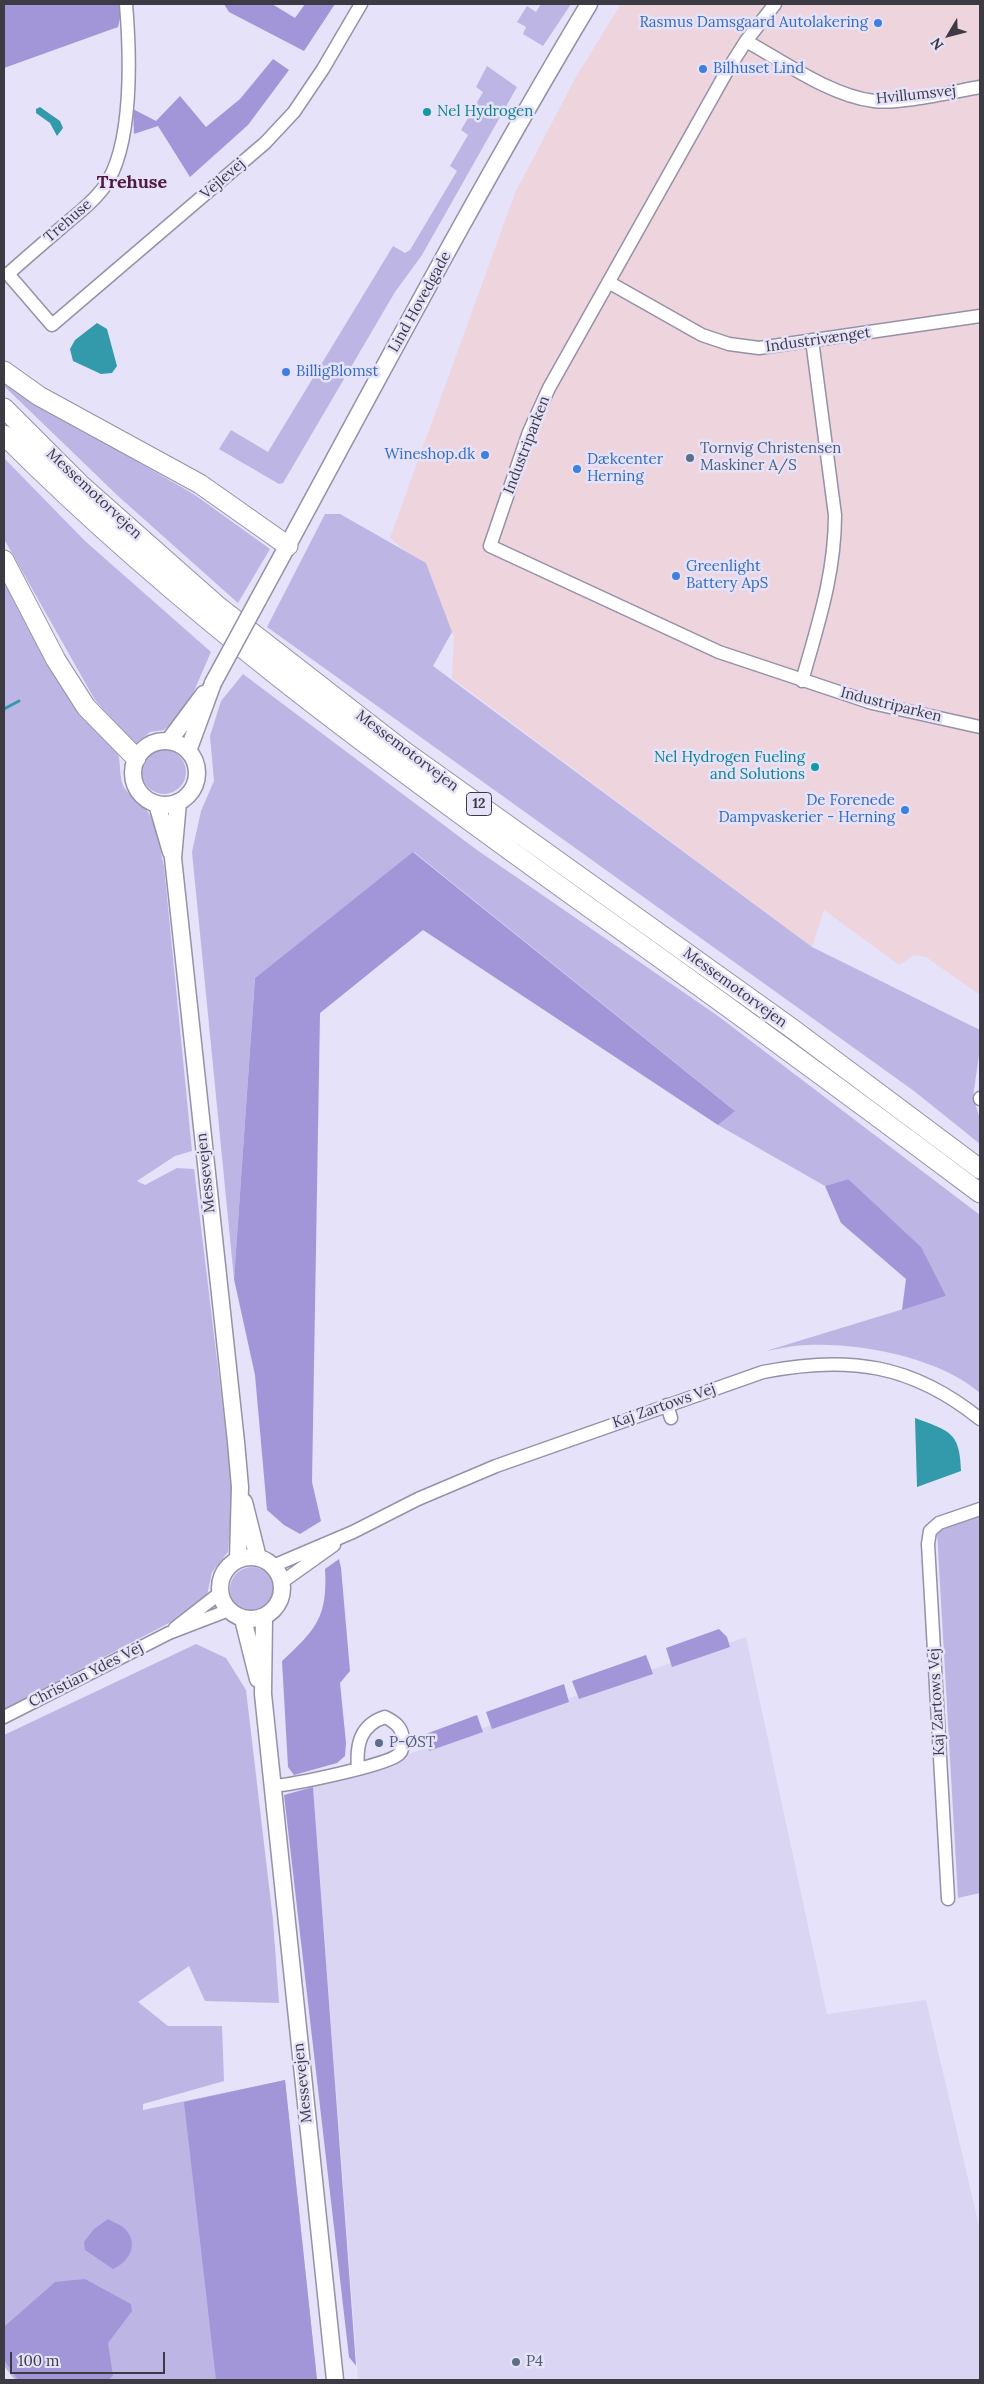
<!DOCTYPE html>
<html>
<head>
<meta charset="utf-8">
<style>
	body { margin:0 }
	#map { position:relative; width:984px; height:2384px; overflow:hidden; background:#e6e2fa; font-family:Lora,serif }
	canvas { display:block }
	.frame { position:absolute; inset:0; border:5px solid #3c3b44; pointer-events:none }
	.north { position:absolute; left:924px; top:10px; width:50px; height:50px; -webkit-text-stroke:4px #e6e2fa; paint-order:stroke; rotate:233deg; font-size:14px; font-weight:700; line-height:20px; text-align:center; color:#3c3b44 }
	.north::after { content:''; display:block; margin:auto; width:18px; height:22px; background:#3c3b44; clip-path:polygon(50% 0,100% 100%,50% 72%,0 100%) }
	.scale { position:absolute; left:10px; top:2352px; width:155px; height:22px; box-sizing:border-box; border:2px solid #3c3b44; border-top:0; padding-left:6px; font-size:15px; line-height:18px; white-space:nowrap; color:#3c3b44; -webkit-text-stroke:4px #e6e2fa; paint-order:stroke }
</style>
</head>
<body>
<div id="map">
<canvas width="984" height="2384"></canvas>
<div class="frame"></div>
<div class="north">N</div>
<div class="scale">100 m</div>
</div>
<script>
const g = document.querySelector('canvas').getContext('2d');
g.lineJoin = 'round';
function fillPath(path, color) {
  g.fillStyle = color;
  g.fill(path, 'evenodd');
}
function strokePath(path, color, width, dash) {
  g.strokeStyle = color;
  g.lineWidth = width;
  g.lineCap = dash ? 'butt' : 'round';
  g.setLineDash(dash || []);
  g.stroke(path);
}
function write(font, color, halo, rows, align = 'center') {
  g.font = font + ' Lora,serif';
  g.lineWidth = 5;
  g.setLineDash([]);
  g.textBaseline = 'middle';
  g.strokeStyle = halo;
  g.fillStyle = color;
  for (const [text, x, y, turn = 0] of rows) {
    g.save();
    g.translate(x, y);
    g.rotate((+turn || 0) * Math.PI / 180);
    g.textAlign = isNaN(turn) ? turn : align;
    if (halo) g.strokeText(text, 0, 0);
    g.fillText(text, 0, 0);
    g.restore();
  }
}
fillPath(new Path2D(`
	M746,1637L827,2014L926,2000L980,2230V2380H358L313,1787Z`), '#dad5f3');
fillPath(new Path2D(`
	M621,4H980V995L926,957L914,955L899,965L824,910L812,947L452,678L454,636L422,565L390,538L515,193L576,77Z`), '#eed4dc');
fillPath(new Path2D(`
	M541,4H571L543,46L523,34L526,27L517,22L527,6L536,12Z
	M487,66L517,87L422,255L395,292L283,483L279,484L219,449L231,430L268,452L393,246L405,253L410,250L457,171L450,166L468,135L461,130L483,92L476,87Z
	M4,384L195,495L270,549L238,603L118,496L4,386Z
	M4,458L85,541L211,652L184,714L164,730L150,732L134,745L95,700L4,539Z
	M325,514H340L426,563L452,632L433,666L812,947L980,1030V1048L973,1097L980,1119V1144L914,1091L267,627Z
	M4,579L117,751C122,763 118,779 125,789C130,796 140,801 145,808C158,824 159,846 164,866L192,1151L175,1156L137,1181L145,1185L177,1168L194,1169L233,1493L228,1552L212,1572L207,1595L169,1623L4,1709Z
	M243,674L477,850L718,1016L980,1215V1393C941,1358 859,1342 807,1345C794,1345 779,1349 766,1351L946,1296L848,1179L825,1186L718,1125L734,1110L414,852L255,978L234,1279L192,852L201,811L214,781L210,736L221,701Z
	M142 772a22 22 0 1 1 44 0a22 22 0 1 1-44 0Z
	M980,1514V1893L958,1898L937,1532Z
	M230 1589a22 22 0 1 1 44 0a22 22 0 1 1-44 0Z
	M196,1644L226,1658L246,1690L273,1920L279,2003L205,2001L189,1966L138,2002L168,2026H222L224,2081L143,2104V2110L285,2080L317,2380H15L4,2366V1735Z`), '#bdb6e4');
fillPath(new Path2D(`
	M4,4H123L118,27L4,68Z
	M224,4H272L295,18L305,4H335L304,51L229,12Z
	M273,59L289,70L248,125L190,177L158,126L134,134L133,109L156,121L180,96L206,127L240,99Z
	M413,852L735,1111L718,1125L423,930L320,1013L312,1482L321,1521L300,1534L284,1525L267,1510L255,1375L234,1279L255,978Z
	M848,1179L921,1247L946,1296L902,1310L906,1279L841,1223L825,1186Z
	M339,1559L341,1568L350,1671L340,1683L346,1743L345,1756L337,1763L294,1775L288,1767L282,1661C315,1630 328,1618 325,1569Z
	M719,1629L727,1637L730,1647L672,1667L666,1648Z
	M646,1655L653,1674L579,1699L572,1681Z
	M564,1684L569,1702L492,1729L486,1712Z
	M477,1715L483,1732L429,1751L423,1735Z
	M313,1787L356,2366L349,2357L284,1795Z
	M285,2080L317,2380H216L184,2102Z
	M108,2219C113,2222 122,2225 126,2230C139,2244 129,2262 113,2269L85,2250L84,2242L94,2229Z
	M85,2279L131,2304L132,2311L108,2343L113,2376L108,2380H18L4,2360L5,2326L55,2282Z`), '#a396d8');
fillPath(new Path2D(`
	M40,107L60,121L63,128L57,136L50,123L36,113V109Z
	M97,323L107,329L117,366L112,373L101,374L73,361L70,349L75,340Z
	M915,1418C949,1431 960,1431 961,1471L917,1487Z`), '#339aac');
strokePath(new Path2D(`
	M4,709L19,701`), '#339aac', 3);
const minor = new Path2D(`
	M126,4C130,52 134,146 104,187C95,200 81,211 69,221C48,239 28,256 8,274L52,325L265,143L294,112L323,69L361,4
	M775,4L746,41L727,71L549,388L529,432L490,546L719,652L872,703L980,727
	M746,41C784,62 831,96 874,101C902,104 951,92 980,87
	M610,283L702,335L729,344L759,348L980,316
	M802,681C818,624 835,574 835,515L812,340
	M980,1099V1098
	M667,1405L671,1418
	M273,1566L353,1532L418,1499L496,1466L763,1372C848,1355 912,1364 980,1419
	M282,1582L334,1545
	M175,1628L220,1593
	M4,1717L169,1633L229,1610
	M272,1786C291,1785 389,1765 399,1754C403,1750 403,1745 403,1739C402,1727 395,1722 385,1717C360,1725 356,1745 358,1768
	M948,1899L928,1544L930,1531L939,1523L980,1509`);
const major = new Path2D(`
	M258,600C367,400 472,199 589,4
	M169,741L204,694
	M133 773a32 32 0 1 1 64 0a32 32 0 1 1-64 0Z
	M188,751L213,683
	M178,802L173,858L236,1442L240,1487L238,1559
	M157,804L171,852
	M244,1502L258,1558
	M220 1588a31 31 0 1 1 62 0a31 31 0 1 1-62 0Z
	M264,1617L263,1694L335,2380
	M243,1619L258,1679`);
const highway = new Path2D(`
	M4,371L39,396L200,484L288,546
	M4,408L80,484L219,607L404,751L790,1027L980,1169
	M4,435C180,612 381,758 583,903C717,998 849,1095 980,1193
	M4,560L56,660L86,707L136,758`);
strokePath(minor, '#9591a7', 15);
strokePath(major, '#9591a7', 19);
strokePath(highway, '#9591a7', 21);
strokePath(minor, '#fff', 12);
strokePath(major, '#fff', 16);
strokePath(highway, '#fff', 19);
const majorBridge = new Path2D(`
	M213,683L258,600`);
strokePath(majorBridge, '#9591a7', 19, []);
strokePath(majorBridge, '#fff', 16);
for (const [x, y, r, color] of [
	[878,23,5,"#3f7fe0"],
	[703,69,5,"#3f7fe0"],
	[427,112,5,"#0f9aa8"],
	[286,372,5,"#3f7fe0"],
	[485,455,5,"#3f7fe0"],
	[690,458,5,"#5c6f8a"],
	[577,469,5,"#3f7fe0"],
	[676,576,5,"#3f7fe0"],
	[815,767,5,"#0f9aa8"],
	[905,810,5,"#3f7fe0"],
	[379,1743,5,"#5c6f8a"],
	[516,2362,5,"#5c6f8a"]
]) {
  const dot = new Path2D();
  dot.arc(x, y, r, 0, 2 * Math.PI);
  g.fillStyle = color;
  g.fill(dot);
  strokePath(dot, '#e6e2fa', 2);
}
for (const [x, y, w] of [
	[479,804,25]
]) {
  const box = new Path2D();
  box.roundRect(x - w / 2, y - 11.5, w, 23, 4);
  g.fillStyle = '#e6e2fa';
  g.fill(box);
  strokePath(box, '#3c3b44', 1);
}
write('bold 14px', '#3c3b44', null, [
	["12",479,804]
]);
write('15px', '#366cbe', '#e6e2fa', [
	["Rasmus Damsgaard Autolakering",868,23,"right"],
	["Bilhuset Lind",713,69],
	["BilligBlomst",296,372],
	["Wineshop.dk",475,455,"right"],
	["Dækcenter",587,460],
	["Herning",587,477],
	["Greenlight",686,567],
	["Battery ApS",686,584],
	["De Forenede",895,801,"right"],
	["Dampvaskerier - Herning",895,818,"right"]
], 'left');
write('15px', '#3c3b44', '#e6e2fa', [
	["Hvillumsvej",916,95,-6],
	["Vejlevej",223,179,-41],
	["Trehuse",68,221,-41],
	["Lind Hovedgade",420,302,-61],
	["Industrivænget",818,340,-8],
	["Industriparken",527,445,-69],
	["Messemotorvejen",94,494,43],
	["Industriparken",891,705,14],
	["Messemotorvejen",407,751,37],
	["Messemotorvejen",735,988,36],
	["Messevejen",206,1173,-96],
	["Kaj Zartows Vej",664,1406,-19],
	["Christian Ydes Vej",86,1675,-27],
	["Kaj Zartows Vej",937,1702,-93],
	["Messevejen",303,2083,-96]
]);
write('15px', '#0d838f', '#e6e2fa', [
	["Nel Hydrogen",437,112],
	["Nel Hydrogen Fueling",805,758,"right"],
	["and Solutions",805,775,"right"]
], 'left');
write('15px', '#4e5e75', '#e6e2fa', [
	["Tornvig Christensen",700,449],
	["Maskiner A/S",700,466],
	["P-ØST",389,1743],
	["P4",526,2362]
], 'left');
write('bold 18px', '#501943', '#e6e2fa', [
	["Trehuse",132,183]
]);
</script>
</body>
</html>
